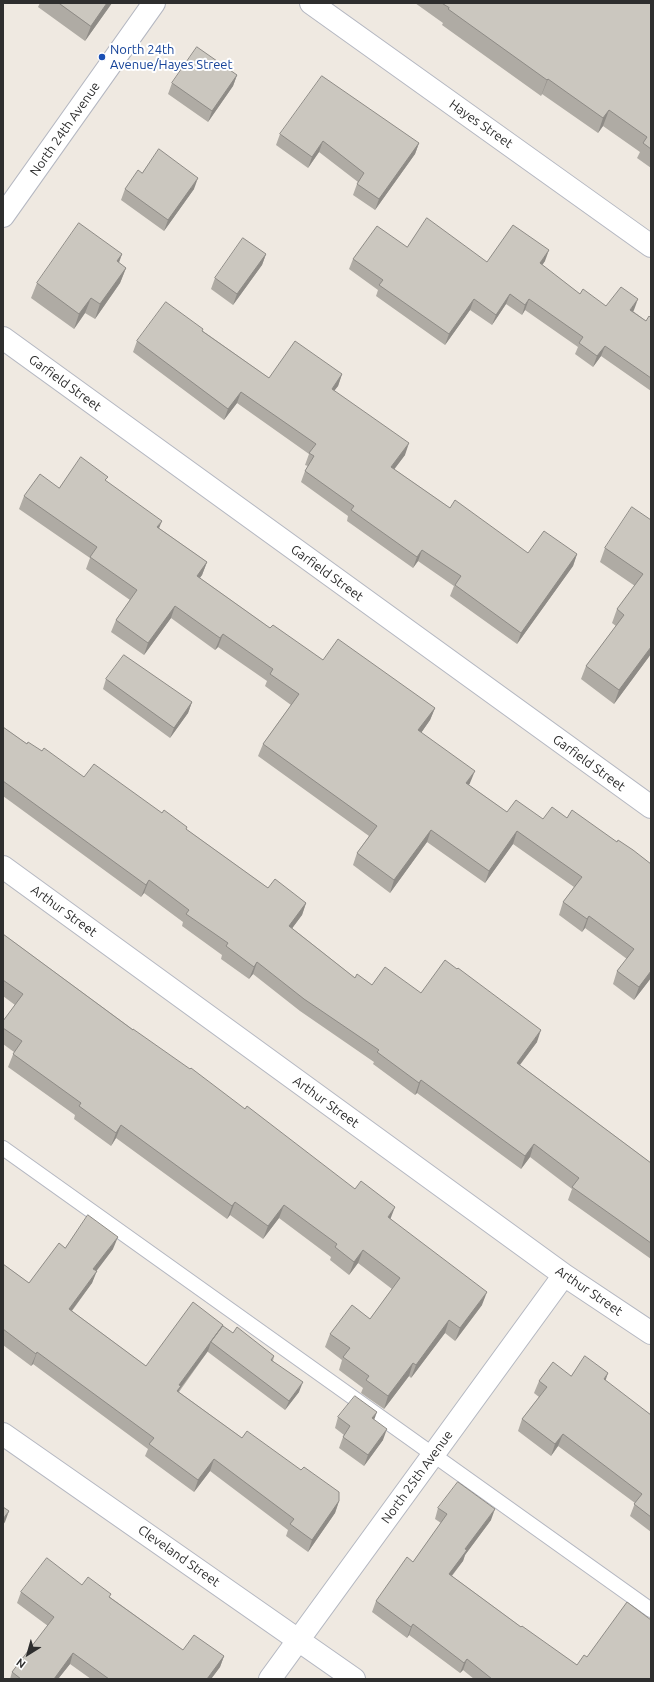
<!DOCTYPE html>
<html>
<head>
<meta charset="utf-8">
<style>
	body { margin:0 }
	#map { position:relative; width:654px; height:1682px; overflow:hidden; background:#efe9e1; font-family:Ubuntu,sans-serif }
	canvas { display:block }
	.frame { position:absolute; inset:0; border:4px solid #2e2e2e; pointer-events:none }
	.north { position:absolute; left:8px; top:1634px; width:40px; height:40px; -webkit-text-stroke:3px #fff; paint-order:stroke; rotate:217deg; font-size:11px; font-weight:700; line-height:16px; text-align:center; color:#2e2e2e }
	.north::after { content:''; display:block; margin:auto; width:14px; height:18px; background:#2e2e2e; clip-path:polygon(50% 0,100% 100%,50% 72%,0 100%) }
</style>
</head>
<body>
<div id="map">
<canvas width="654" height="1682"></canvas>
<div class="frame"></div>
<div class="north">N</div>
</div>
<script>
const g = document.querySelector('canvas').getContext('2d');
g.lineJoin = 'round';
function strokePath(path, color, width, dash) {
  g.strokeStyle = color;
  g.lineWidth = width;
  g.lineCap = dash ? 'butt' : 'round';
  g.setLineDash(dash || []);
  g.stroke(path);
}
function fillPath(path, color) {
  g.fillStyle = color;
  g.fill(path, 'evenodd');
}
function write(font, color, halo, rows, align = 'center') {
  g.font = font + ' Ubuntu,sans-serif';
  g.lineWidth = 4;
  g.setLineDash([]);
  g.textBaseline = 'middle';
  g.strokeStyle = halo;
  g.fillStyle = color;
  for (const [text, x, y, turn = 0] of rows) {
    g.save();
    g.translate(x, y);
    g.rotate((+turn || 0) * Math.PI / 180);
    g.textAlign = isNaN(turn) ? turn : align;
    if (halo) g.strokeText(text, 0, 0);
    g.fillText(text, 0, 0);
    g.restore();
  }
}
const service = new Path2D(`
	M3,1148L651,1610`);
const minor = new Path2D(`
	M311,3L651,246
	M3,338L651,807
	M3,867L564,1275L651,1333
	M3,1434L354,1679
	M270,1679L564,1275`);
const tertiary = new Path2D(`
	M3,216L154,3`);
strokePath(service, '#b4b7c1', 16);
strokePath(minor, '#b4b7c1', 24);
strokePath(tertiary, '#b4b7c1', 24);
strokePath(service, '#fff', 14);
strokePath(minor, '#fff', 22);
strokePath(tertiary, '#fff', 22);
fillPath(new Path2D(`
	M40,3H112L85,41L38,7Z
	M415,3H651V168L637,158L640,152L603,126L598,133L542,94L541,96L442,25L443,23Z
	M237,75L233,86L208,122L168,94L172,83Z
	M280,134L419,143L415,154L375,210L353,195L357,184L358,182L319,152L308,168L276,145Z
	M142,173L194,189L164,231L121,200L125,189Z
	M407,247L487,262L545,261L542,265L580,294L606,306L634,310L633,311L646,321L651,318V391L601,356L593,367L575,354L578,347L525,310L522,315L506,304L492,325L470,310L445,345L376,296L378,290L349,269L353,259Z
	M122,254L119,263L126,268L120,283L95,319L85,313L74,329L31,298L37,283Z
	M266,254L262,265L233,305L211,289L215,278Z
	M203,331L269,378L342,374L338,386L334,391L405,455L394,469L450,508L528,553L577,554L573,566L517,644L450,596L454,586L418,561L413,568L347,521L348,516L301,482L305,471L308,466L305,465L309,454L237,403L224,420L133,352L137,341Z
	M106,481L159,528L207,562L202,575L200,578L270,628L323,660L435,708L430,720L421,733L470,783L469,785L507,812L543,819L567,818L617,842L651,864V978L634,1000L613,984L617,971L627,959L585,928L582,932L559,915L563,902L574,887L513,844L485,883L427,842L390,893L353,865L357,853L369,836L258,756L263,744L291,705L265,686L267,681L218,647L215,650L171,618L144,655L111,632L116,620L130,600L86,569L90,558L19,509L24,496L59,488Z
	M651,520V654L614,704L581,679L586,666L616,626L612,623L617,609L635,586L600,562L605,548Z
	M106,679L192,702L188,713L170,738L103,689Z
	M3,727L27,744L42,751L84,777L162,813L186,829L268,888L306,903L302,915L292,928L355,978L372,985L421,993L537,1042L520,1065L651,1163V1259L568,1200L572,1189L530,1157L521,1169L417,1093L415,1095L373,1064L374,1062L300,1011L253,974L249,979L221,959L222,955L182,926L183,922L144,893L141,897L3,796Z
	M3,934L391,1219L482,1305L455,1341L445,1333L411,1378L409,1376L384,1409L361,1393L363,1388L339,1370L342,1360L325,1347L330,1334L370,1319L392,1289L358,1263L349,1275L330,1260L331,1257L279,1218L263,1239L230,1215L227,1219L116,1138L111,1146L74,1119L75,1115L8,1067L14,1052L3,1044V1021L15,1005L3,996Z
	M65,1248L113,1249L96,1271L92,1283L72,1311L146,1366L223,1325L222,1328L233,1333L274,1356L273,1361L299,1392L285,1410L208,1352V1351L179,1392L242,1438L339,1501L335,1513L308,1552L286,1536L288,1530L210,1471L194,1492L145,1456L148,1449L33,1364L31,1366L3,1345V1264L29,1283Z
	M571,1376L605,1381L651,1415V1532L630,1516L635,1503L558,1446L551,1456L518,1431L522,1419L539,1397L534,1393L539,1381Z
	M338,1417L374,1420L383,1440L364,1466L339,1448L343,1437L344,1435L335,1428Z
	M438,1508L491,1520L465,1555L463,1561L452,1576L521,1627L577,1665L587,1657L651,1679H474L463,1670L460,1673L409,1635L407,1638L372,1612L376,1601L413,1562L441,1523L435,1519Z
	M21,1592L110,1597L183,1650L224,1656L220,1667L211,1679H91L70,1664L58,1679H10L12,1672L48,1626L17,1603Z`), '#afaba4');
fillPath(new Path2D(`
	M107,3H112L85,41L91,26Z
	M237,75L233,86L208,122L212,111Z
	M548,79L542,94L541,96L547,80Z
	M609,110L603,126L598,133L603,118Z
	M323,141L319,152L308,168L312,157Z
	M419,143L415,154L375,210L379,199Z
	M198,178L194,189L164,231L168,220Z
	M549,250L545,261L536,274L540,263Z
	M122,254L116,269L117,261Z
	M266,254L262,265L233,305L237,294Z
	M126,268L120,283L95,319L100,304Z
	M510,294L506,304L492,325L496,315Z
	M91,298L85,313L74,329L79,314Z
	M474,299L470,310L445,345L449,334Z
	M529,299L525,310L522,315L525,305Z
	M638,299L634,310L627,320L630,310Z
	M605,346L601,356L593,367L597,356Z
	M342,374L338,386L327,400L332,389Z
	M241,392L237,403L224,420L228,409Z
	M409,443L405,455L387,479L391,467Z
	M162,521L157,533V527Z
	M422,550L418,561L413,568L417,557Z
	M577,554L573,566L517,644L521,633Z
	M207,562L202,575L192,588L197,576Z
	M175,606L171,618L144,655L148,643Z
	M223,634L218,647L215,650L220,638Z
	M651,647V654L614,704L619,690Z
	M192,702L188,713L170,738L174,728Z
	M435,708L430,720L414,743L418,730Z
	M475,771L470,783L462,795L466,783Z
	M431,830L427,842L390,893L394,880Z
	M517,831L513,844L485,883L489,871Z
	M149,880L144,893L141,897L146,885Z
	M306,903L302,915L285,938L289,926Z
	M589,916L585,928L582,932L587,919Z
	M257,962L253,974L249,979L254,967Z
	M651,971V978L634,1000L639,987Z
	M541,1030L537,1042L512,1075L517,1063Z
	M421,1080L417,1093L415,1095L419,1083Z
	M121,1125L116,1138L111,1146L116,1133Z
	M534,1144L530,1157L521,1169L525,1156Z
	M235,1202L230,1215L227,1219L232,1206Z
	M284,1205L279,1218L263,1239L268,1226Z
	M395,1207L390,1220L388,1217Z
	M118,1237L113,1249L89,1281L93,1269Z
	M363,1250L358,1263L349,1275L354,1262Z
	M97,1271L92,1283L64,1321L69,1309Z
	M487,1292L482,1305L455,1341L460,1328Z
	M449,1320L445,1333L411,1378L416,1365Z
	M223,1325L219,1337L211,1342L208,1351L179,1390L176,1398L179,1385Z
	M37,1352L33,1364L31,1366L36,1354Z
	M413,1363L409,1376L384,1409L388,1396Z
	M608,1373L604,1385V1379Z
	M303,1382L299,1392L285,1410L289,1401Z
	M377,1412L373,1423L372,1418Z
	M387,1429L383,1440L364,1466L368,1455Z
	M563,1434L558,1446L551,1456L555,1444Z
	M214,1459L210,1471L194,1492L198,1480Z
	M339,1501L335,1513L308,1552L312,1540Z
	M495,1509L491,1520L465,1555L463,1561L445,1584L449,1574L465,1549Z
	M9,1511L5,1522L3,1525V1519Z
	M413,1624L409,1635L407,1638L411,1627Z
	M73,1653L70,1664L58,1679H54Z
	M224,1656L220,1667L211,1679H207Z
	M467,1659L463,1670L460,1673L464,1663Z`), '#8e8b86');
const building = new Path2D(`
	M59,3H107L91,26Z
	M442,3H651V149L643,143L647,137L609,110L603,118L548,79L547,80L448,9L449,8Z
	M197,47L237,75L212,111L172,83Z
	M322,76L419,143L379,199L357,184L364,173L323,141L312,157L280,134Z
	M159,149L198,178L168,220L125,189L138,170L142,173Z
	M427,218L487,262L513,225L549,250L540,263L580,294L583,289L606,306L621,287L638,299L630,310L646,321L649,316L651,318V378L605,346L597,356L579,343L583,337L529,299L525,305L510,294L496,315L474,299L449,334L379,285L383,280L353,259L377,226L407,247Z
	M79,223L122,254L117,261L126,268L100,304L91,298L79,314L37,283Z
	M243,238L266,254L237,294L215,278Z
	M166,302L203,329L202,331L269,378L295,341L342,374L332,389L409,443L391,467L450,508L455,500L528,553L544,531L577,554L521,633L455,585L461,576L422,550L417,557L351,510L354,506L305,471L314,456L309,453L316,444L241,392L228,409L137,341Z
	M81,457L108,477L105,480L162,521L157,527L207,562L197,576L270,628L273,625L323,660L338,639L435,708L418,730L475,771L466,783L507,812L516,800L543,819L552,807L567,818L572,810L617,842L618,840L633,850L651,864V971L639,987L617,971L634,949L589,916L587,919L563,902L582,877L517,831L489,871L431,830L394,880L357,853L377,826L263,744L299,694L270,674L273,669L223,634L220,638L175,606L148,643L116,620L137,590L90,557L97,547L24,496L40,474L59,488Z
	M632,507L651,520V647L619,690L586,666L624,615L617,609L643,574L605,548Z
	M124,655L192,702L174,728L106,679Z
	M3,727L27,744L28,742L42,751L44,748L84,777L94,764L162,813L164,810L187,827L186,829L268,888L275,879L306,903L289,926L355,978L357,974L372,985L385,967L421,993L445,960L457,969L458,968L541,1030L517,1063L651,1163V1243L572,1187L579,1178L534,1144L525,1156L421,1080L419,1083L377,1052L379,1050L304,999L257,962L254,967L226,946L228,943L186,914L189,910L149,880L146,885L3,781Z
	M3,934L133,1030V1029L190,1069L191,1068L245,1109L247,1106L355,1189L361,1181L395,1207L388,1217L487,1292L460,1328L449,1320L416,1365L413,1363L388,1396L366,1380L369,1376L343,1357L350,1348L330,1334L352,1305L370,1319L400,1278L363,1250L354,1262L335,1247L337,1244L284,1205L268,1226L235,1202L232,1206L121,1125L116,1133L79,1106L81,1103L13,1054L22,1041L3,1028V1021L23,994L3,980Z
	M88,1215L118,1237L93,1269L97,1271L69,1309L146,1366L193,1302L223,1325L179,1385L181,1386L177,1391L242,1438L247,1431L301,1470L304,1467L339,1492V1501L312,1540L290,1524L294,1519L214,1459L198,1480L149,1444L154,1438L37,1352L36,1354L3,1329V1264L29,1283L59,1243L65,1248Z
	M223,1326L233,1333L237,1327L274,1356L271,1360L303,1382L289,1401L211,1342Z
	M585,1356L608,1373L604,1379L651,1415V1517L634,1504L642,1494L563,1434L555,1444L522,1419L547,1387L539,1381L553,1362L571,1376Z
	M355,1396L377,1412L372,1418L387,1429L368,1455L343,1437L350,1426L338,1417Z
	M458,1482L495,1509L465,1549L467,1550L449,1574L521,1627L522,1626L577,1665L584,1655L587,1657L627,1602L651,1620V1679H492L467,1659L464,1663L413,1624L411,1627L376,1601L407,1557L413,1562L447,1514L438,1508Z
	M3,1507L9,1511L3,1519Z
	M47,1558L82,1585L88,1577L111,1594L109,1597L183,1650L194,1635L224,1656L207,1679H109L73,1653L54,1679H21L12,1672L54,1617L21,1592Z`);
fillPath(building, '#cbc7bf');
strokePath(building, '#8e8b86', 1);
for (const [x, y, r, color] of [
	[102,57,4,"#1a4fb4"]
]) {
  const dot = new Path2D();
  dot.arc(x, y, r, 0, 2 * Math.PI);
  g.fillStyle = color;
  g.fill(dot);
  strokePath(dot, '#fff', 1.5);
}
write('13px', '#164399', '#fff', [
	["North 24th",110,50],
	["Avenue/Hayes Street",110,65]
], 'left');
write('13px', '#2e2e2e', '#fff', [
	["Hayes Street",481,124,35],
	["North 24th Avenue",65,129,-55],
	["Garfield Street",65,383,36],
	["Garfield Street",327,573,36],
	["Garfield Street",589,763,36],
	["Arthur Street",64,911,36],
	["Arthur Street",326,1102,36],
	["Arthur Street",589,1291,34],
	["North 25th Avenue",417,1477,-54],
	["Cleveland Street",179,1556,35]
]);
</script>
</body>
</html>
